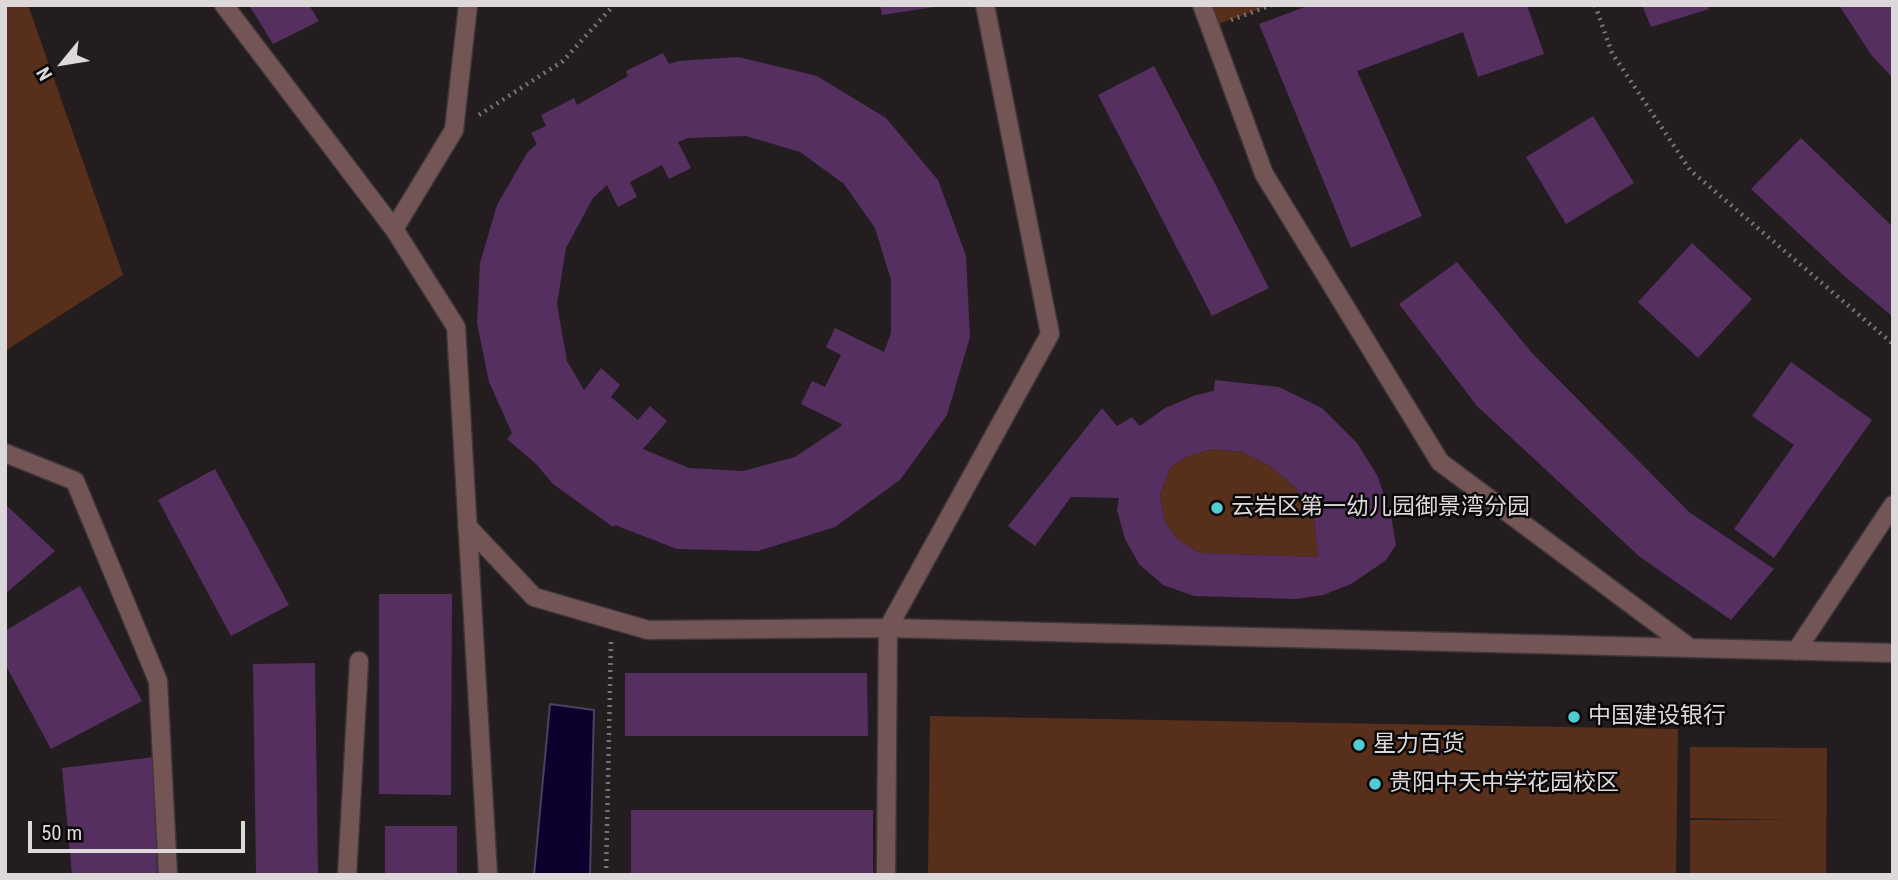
<!DOCTYPE html>
<html>
<head>
<meta charset="utf-8">
<style>
	body { margin:0 }
	#map { position:relative; width:1898px; height:880px; overflow:hidden; background:#231d20; font-family:"Roboto Condensed",sans-serif }
	canvas { display:block }
	.frame { position:absolute; inset:0; border:7px solid #ddd9db; pointer-events:none }
	.north { position:absolute; left:28px; top:28px; width:70px; height:70px; -webkit-text-stroke:5px #0a0809; paint-order:stroke; rotate:240deg; font-size:19px; font-weight:700; line-height:28px; text-align:center; color:#ddd9db }
	.north::after { content:''; display:block; margin:auto; width:24px; height:32px; background:#ddd9db; clip-path:polygon(50% 0,100% 100%,50% 72%,0 100%) }
	.scale { position:absolute; left:28px; top:821px; width:217px; height:32px; box-sizing:border-box; border:4px solid #ddd9db; border-top:0; padding-left:9px; font-size:21px; line-height:24px; white-space:nowrap; color:#ddd9db; -webkit-text-stroke:5px #0a0809; paint-order:stroke }
</style>
</head>
<body>
<div id="map">
<canvas width="1898" height="880"></canvas>
<div class="frame"></div>
<div class="north">N</div>
<div class="scale">50 m</div>
</div>
<script>
const g = document.querySelector('canvas').getContext('2d');
g.lineJoin = 'round';
function fillPath(path, color) {
  g.fillStyle = color;
  g.fill(path, 'evenodd');
}
function strokePath(path, color, width, dash) {
  g.strokeStyle = color;
  g.lineWidth = width;
  g.lineCap = dash ? 'butt' : 'round';
  g.setLineDash(dash || []);
  g.stroke(path);
}
function write(font, color, halo, rows, align = 'center') {
  g.font = font + ' "Roboto Condensed","Noto Sans SC",sans-serif';
  g.lineWidth = 5;
  g.setLineDash([]);
  g.textBaseline = 'middle';
  g.strokeStyle = halo;
  g.fillStyle = color;
  for (const [text, x, y, turn = 0] of rows) {
    g.save();
    g.translate(x, y);
    g.rotate((+turn || 0) * Math.PI / 180);
    g.textAlign = isNaN(turn) ? turn : align;
    if (halo) g.strokeText(text, 0, 0);
    g.fillText(text, 0, 0);
    g.restore();
  }
}
fillPath(new Path2D(`
	M5,5H28L123,275L5,351Z
	M1202,5H1271L1210,27Z
	M1212,449L1242,452L1270,466L1294,486L1314,518L1318,557L1199,553L1176,538L1165,522L1160,495L1170,468L1186,457Z
	M930,716L1678,729L1676,875H928Z
	M1690,747L1827,748L1826,875H1690V820H1792L1690,818Z`), '#572f1b');
const water = new Path2D(`
	M550,704L594,710L590,875H534Z`);
fillPath(water, '#0d002d');
strokePath(water, '#4b4161', 2);
fillPath(new Path2D(`
	M249,5H309L319,21L273,44Z
	M880,5H934V7L882,15Z
	M1310,5H1527L1544,54L1478,77L1463,32L1357,71L1422,216L1351,248L1259,24Z
	M1642,5H1708L1709,9L1651,27Z
	M1839,5H1893V78L1872,56Z
	M663,53L669,64L678,61L738,57L817,76L886,118L938,180L966,256L970,337L947,415L900,480L835,527L758,551L677,549L615,525L613,527L553,484L536,464L507,439L512,433L489,382L477,323L480,263L497,205L527,153L537,144L531,133L546,126L541,115L574,98L577,105L628,76L626,71ZM746,136L800,152L844,184L875,228L891,280V333L884,352L835,328L826,347L841,355L825,387L812,381L801,404L842,424L840,427L795,457L743,471L689,468L643,449L667,421L650,406L638,420L611,397L620,385L601,368L584,390L567,361L557,304L566,248L593,198L607,185L618,207L637,197L630,182L662,165L669,179L691,168L678,142L688,138Z
	M1154,66L1269,288L1212,316L1098,95Z
	M1593,116L1634,183L1566,224L1526,157Z
	M1801,138L1893,227V317L1842,274L1751,189Z
	M1692,243L1752,299L1698,358L1638,302Z
	M1457,262L1532,353L1689,512L1774,569L1731,620L1640,557L1477,406L1399,304Z
	M1791,362L1872,420L1774,558L1734,529L1794,445L1752,416Z
	M1215,380L1279,387L1322,408L1357,443L1378,477L1391,516L1396,545L1385,561L1351,584L1323,595L1296,599L1194,596L1163,585L1139,564L1125,539L1117,510L1119,498L1071,497L1035,546L1008,526L1102,408L1117,426L1132,417L1140,426L1165,408L1196,395L1214,391ZM1212,449L1242,452L1270,466L1294,486L1314,518L1318,557L1199,553L1176,538L1165,522L1160,495L1170,468L1186,457Z
	M215,469L289,605L231,636L158,500Z
	M5,504L55,551L5,594Z
	M80,586L142,701L51,749L5,664V631Z
	M379,594H452L451,795L379,794Z
	M315,663L318,875H256L253,664Z
	M625,673H867L868,736H625Z
	M155,757L157,875H72L62,768Z
	M631,810H873V873H631Z
	M385,826H457V875H385Z`), '#552f60');
const minor = new Path2D(`
	M224,5L394,229L456,327L488,875
	M1202,5L1264,174L1440,462L1690,648
	M394,229L454,130L468,5
	M5,453L75,481L158,681L168,875
	M467,526L534,597L648,630L888,628L1893,653
	M1796,651L1893,505
	M347,875L359,661
	M886,875L888,628L1050,334L985,5`);
strokePath(minor, '#3d373a', 21);
strokePath(new Path2D(`
	M1595,5L1612,53L1690,170L1893,344
	M1231,20L1272,5
	M479,115L563,61L614,5
	M606,875L611,641`), '#797376', 4.5, [2, 5]);
strokePath(minor, '#745556', 18);
for (const [x, y, r, color] of [
	[1217,508,7,"#51ccd5"],
	[1574,717,7,"#51ccd5"],
	[1359,745,7,"#51ccd5"],
	[1375,784,7,"#51ccd5"]
]) {
  const dot = new Path2D();
  dot.arc(x, y, r, 0, 2 * Math.PI);
  g.fillStyle = color;
  g.fill(dot);
  strokePath(dot, '#0a0809', 2.5);
}
write('23px', '#ddd9db', '#0a0809', [
	["云岩区第一幼儿园御景湾分园",1231,508],
	["中国建设银行",1588,717],
	["星力百货",1373,745],
	["贵阳中天中学花园校区",1389,784]
], 'left');
</script>
</body>
</html>
